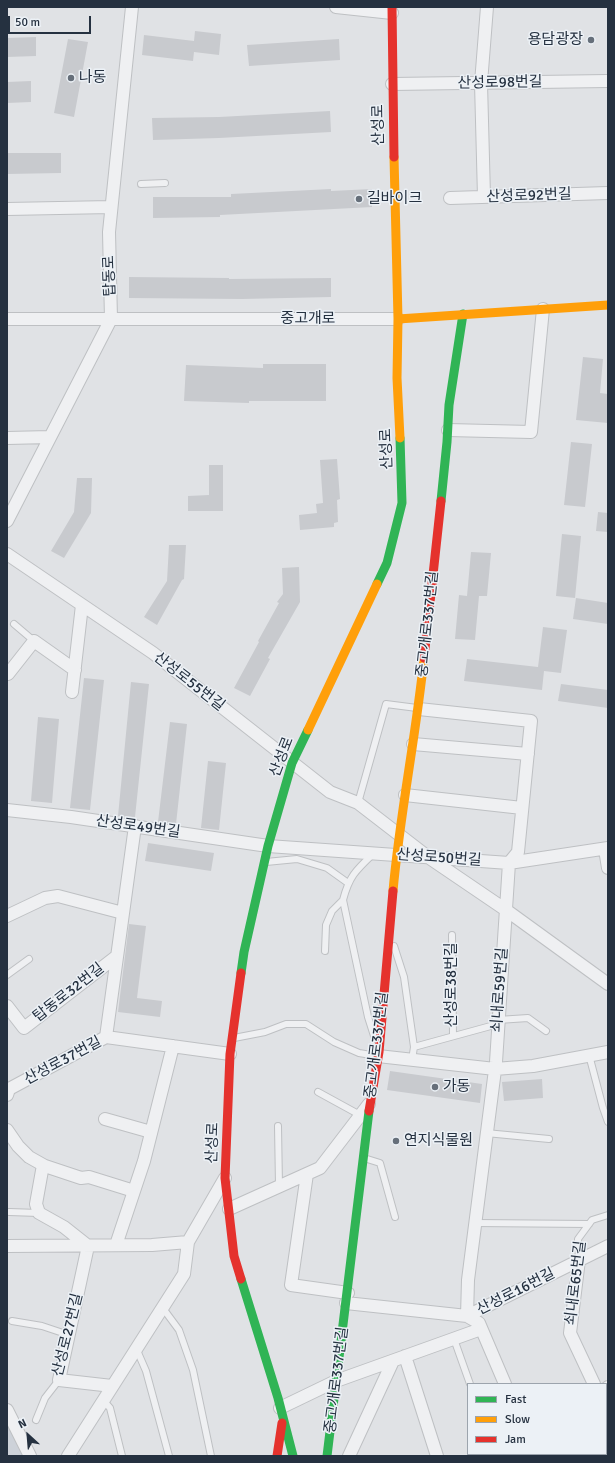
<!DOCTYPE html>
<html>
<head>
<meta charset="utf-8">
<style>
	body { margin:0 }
	#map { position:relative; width:615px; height:1463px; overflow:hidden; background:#e0e2e5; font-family:Signika,sans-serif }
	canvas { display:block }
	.frame { position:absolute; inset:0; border:8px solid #253140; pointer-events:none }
	.legend { position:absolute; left:467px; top:1383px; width:140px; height:72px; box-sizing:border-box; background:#ecf1f6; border:1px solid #9ca4ad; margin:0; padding:5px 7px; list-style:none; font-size:12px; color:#253140 }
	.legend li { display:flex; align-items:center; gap:8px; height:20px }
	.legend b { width:20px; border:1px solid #9ca4ad }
	.north { position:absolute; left:8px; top:1415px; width:40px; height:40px; -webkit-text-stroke:3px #ecf1f6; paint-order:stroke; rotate:334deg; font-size:11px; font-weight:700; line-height:16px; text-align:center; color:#253140 }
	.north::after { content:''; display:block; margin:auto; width:14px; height:18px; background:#253140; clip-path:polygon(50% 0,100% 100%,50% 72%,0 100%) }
	.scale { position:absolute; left:8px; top:16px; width:83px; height:18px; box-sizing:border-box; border:2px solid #253140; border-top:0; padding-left:5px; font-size:12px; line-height:14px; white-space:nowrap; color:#253140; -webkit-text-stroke:3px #ecf1f6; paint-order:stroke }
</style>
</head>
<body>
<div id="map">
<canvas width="615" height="1463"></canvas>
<div class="frame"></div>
<ul class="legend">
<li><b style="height:5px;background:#30b455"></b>Fast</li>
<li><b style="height:5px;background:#ff9f0a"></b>Slow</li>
<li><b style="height:5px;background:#e5322d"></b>Jam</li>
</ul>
<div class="north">N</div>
<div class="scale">50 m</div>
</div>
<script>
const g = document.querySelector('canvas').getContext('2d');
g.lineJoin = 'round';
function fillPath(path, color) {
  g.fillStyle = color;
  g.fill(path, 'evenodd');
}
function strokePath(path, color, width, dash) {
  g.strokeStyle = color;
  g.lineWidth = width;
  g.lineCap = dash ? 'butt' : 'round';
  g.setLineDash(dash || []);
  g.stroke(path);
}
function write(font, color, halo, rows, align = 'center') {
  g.font = font + ' Signika,"Noto Sans KR",sans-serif';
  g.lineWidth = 3;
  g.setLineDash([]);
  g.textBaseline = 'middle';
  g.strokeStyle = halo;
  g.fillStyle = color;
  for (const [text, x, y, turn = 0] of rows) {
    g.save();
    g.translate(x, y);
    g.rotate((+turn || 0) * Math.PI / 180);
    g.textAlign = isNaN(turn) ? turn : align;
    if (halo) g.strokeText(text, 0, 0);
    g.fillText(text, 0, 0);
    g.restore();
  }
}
fillPath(new Path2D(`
	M7,1419L25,1456H7Z`), '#cdd2d9');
fillPath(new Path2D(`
	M195,31L221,34L219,55L194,52L193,61L142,55L144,35L194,41Z
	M36,37V56L7,57V38Z
	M68,39L88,42L74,117L54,113Z
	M339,39L340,60L249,66L247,45Z
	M31,81V102L7,103V82Z
	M330,111L331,132L219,138L153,140L152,118L219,117Z
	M7,153H61V173L7,174Z
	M331,189V191L372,189V207L220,215V217L153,218V197H231V194Z
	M129,277L229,278V279L331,278V297L242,299L129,298Z
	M583,357L603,359L600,393L608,394V423L576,420Z
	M263,364H326V401H249V403L184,401L186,365L263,368Z
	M571,442L592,444L585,507L564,505Z
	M337,459L340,499L337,500L338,522L334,523V527L300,530L299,515L317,513L316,504L323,503L320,460Z
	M209,465H223V511H188V496L209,495Z
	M77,478H92L91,513L64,558L51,551L74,512Z
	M598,512L608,513V532L596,531Z
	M562,534L581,536L575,598L556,596Z
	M169,545H186L184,579L182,580L157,625L144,617L167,581Z
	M471,552L491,553L487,596H479L475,640L455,639L459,595L467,596Z
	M299,567L300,602L268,658L270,659L250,696L234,688L259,642L258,641L279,603L277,602L283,594L282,568Z
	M576,598L608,603V624L573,619Z
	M543,627L567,630L561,673L544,671L542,690L464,681L467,659L538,667Z
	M84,678L104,680L90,810L70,808Z
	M131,682L149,684L135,817L118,816Z
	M561,684L608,690V708L558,701Z
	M38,717L59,719L52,803L31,801Z
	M170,722L187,724L176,824L158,822Z
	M208,761L226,763L219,830L201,828Z
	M148,843L214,853L211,871L145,861Z
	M129,924L146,926L137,998L162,1001L160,1017L118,1012Z
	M390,1071L482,1084L480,1103L387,1090Z
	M542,1079L543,1098L504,1101L502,1082Z`), '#c8cace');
const lane = new Path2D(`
	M141,184L165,183
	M14,624L34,641
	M358,803L386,704L417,708
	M373,854C355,871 349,877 343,900L368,1017L375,1039
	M266,862L297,859L327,868L348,883
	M452,935L453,1036
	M394,946L404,977L414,1047L412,1060
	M325,951L326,925L332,911L343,900
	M7,975L29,959
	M498,1020L528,1018L546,1031
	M234,1038L265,1032L286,1024H306L334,1042L359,1053L377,1056
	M414,1047L498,1024
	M589,1055L603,1108L608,1122
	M318,1092L360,1115
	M278,1126L279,1186
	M486,1133L549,1139
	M364,1158L380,1163L395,1217
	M9,1212L39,1213
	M475,1223L589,1224
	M579,1260L578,1239L592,1220L608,1215
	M162,1307L179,1330L193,1370L211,1456
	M12,1321L42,1326L69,1335
	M454,1339L470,1384
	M136,1348L146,1371L169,1456
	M103,1400L110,1408L122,1456
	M36,1420L45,1398L59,1380`);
const street = new Path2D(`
	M336,7L392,13
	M392,84L608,81
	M484,197L481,83L487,7
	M450,198L608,193
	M7,209L111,207
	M7,319H398
	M448,430L531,432L543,309
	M7,438L50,437
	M7,521L111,319L109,232L132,7
	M7,554L153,653L330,792L358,803L428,857L506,910L608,984
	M8,674L34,641L75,670
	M72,692L82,605
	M419,709L531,721L518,852L509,863L496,1062L468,1280L467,1316
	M413,744L528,754
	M405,795L522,808
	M7,810L71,817L268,846L509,863L608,848
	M605,849L608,868
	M7,916L45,898L58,896L123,913
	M7,1006L24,1028L117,956
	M106,1037L135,826
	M378,1056L495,1069L533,1066L608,1052
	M7,1095L9,1089L106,1037L230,1054
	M105,1119L151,1132
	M7,1130L18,1146L29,1157L45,1166L81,1178L89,1177L134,1191
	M43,1165L36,1204L39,1213L64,1227L88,1246L59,1380L112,1386
	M307,1174L291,1285L348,1293
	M229,1209L320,1168L369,1104
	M116,1245L144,1161L173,1046
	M7,1246L152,1245L188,1242
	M579,1260L570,1333L594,1384
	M346,1303L467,1316L479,1323L505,1384
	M467,1316L608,1246
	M405,1356L437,1456
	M606,1389L608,1387
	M280,1408L336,1381L481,1329
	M7,1410L30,1456
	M606,1424H608
	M68,1456L184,1274L188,1242L225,1178
	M349,1456L393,1361
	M484,1456L487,1454`);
strokePath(lane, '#bec0c3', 8);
strokePath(street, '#bec0c3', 14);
strokePath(lane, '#eff0f2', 6);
strokePath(street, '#eff0f2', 12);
strokePath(new Path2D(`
	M441,501L447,442L449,405L463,314
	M377,584L387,563L402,503L400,438
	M241,973L244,952L268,846L292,763L308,730
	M241,1279L278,1398L293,1456
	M327,1456L369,1111`), '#30b455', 9);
strokePath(new Path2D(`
	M394,157L398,319L397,378L400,438
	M398,319L608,305
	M308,730L377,584
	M393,891C400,813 416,736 424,658`), '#ff9f0a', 9);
strokePath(new Path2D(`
	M392,7L394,157
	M424,658L441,501
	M241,973L230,1054L225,1178L234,1256L241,1279
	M369,1111L379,1052L393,891
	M277,1456L282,1423`), '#e5322d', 9);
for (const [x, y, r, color] of [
	[591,40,4,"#666f7a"],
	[71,78,4,"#666f7a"],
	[359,199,4,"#666f7a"],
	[435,1087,4,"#666f7a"],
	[396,1141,4,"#666f7a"]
]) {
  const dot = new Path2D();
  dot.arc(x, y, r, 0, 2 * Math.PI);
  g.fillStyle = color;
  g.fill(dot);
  strokePath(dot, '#ecf1f6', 1.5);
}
write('15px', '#253140', '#ecf1f6', [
	["용담광장",583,40,"right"],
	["나동",79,78],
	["길바이크",367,199],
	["가동",443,1087],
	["연지식물원",404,1141]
], 'left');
write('15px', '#253140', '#ecf1f6', [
	["산성로98번길",500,83,-1],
	["산성로",379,125,-91],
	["산성로92번길",529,196,-2],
	["탑동로",110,276,-92],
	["중고개로",308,319],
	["산성로",387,449,-92],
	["중고개로337번길",428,624,-84],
	["산성로55번길",189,682,38],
	["산성로",282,757,-69],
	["산성로49번길",138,827,8],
	["산성로50번길",439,858,4],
	["산성로38번길",452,985,-90],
	["쇠내로59번길",500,990,-86],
	["탑동로32번길",69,993,-38],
	["중고개로337번길",377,1045,-83],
	["산성로37번길",63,1061,-28],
	["산성로",213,1143,-88],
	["쇠내로65번길",576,1283,-83],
	["산성로16번길",516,1292,-27],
	["산성로27번길",68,1335,-76],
	["중고개로337번길",337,1380,-83]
]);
</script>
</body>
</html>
